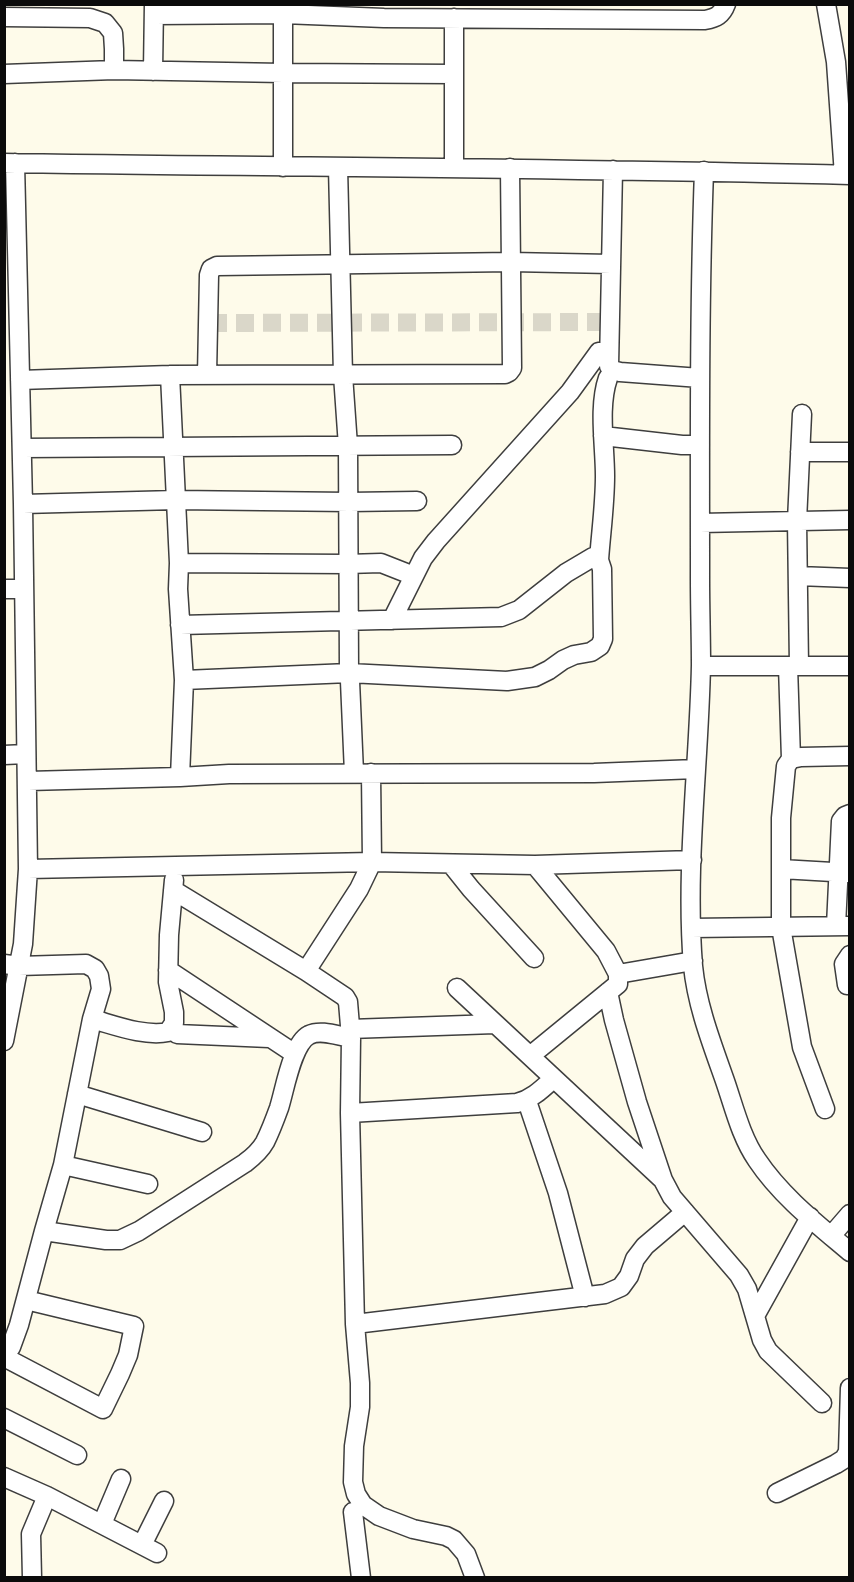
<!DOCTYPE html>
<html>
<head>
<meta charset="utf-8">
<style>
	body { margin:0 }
	#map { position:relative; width:854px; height:1582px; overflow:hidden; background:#fefbea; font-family:Literata,serif }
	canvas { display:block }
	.frame { position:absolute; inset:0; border:6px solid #0b0b0b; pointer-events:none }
</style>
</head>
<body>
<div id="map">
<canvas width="854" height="1582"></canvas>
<div class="frame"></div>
</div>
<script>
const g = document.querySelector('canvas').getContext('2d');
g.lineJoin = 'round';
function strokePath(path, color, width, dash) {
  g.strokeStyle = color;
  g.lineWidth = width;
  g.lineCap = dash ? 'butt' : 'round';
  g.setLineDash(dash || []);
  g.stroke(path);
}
strokePath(new Path2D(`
	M209,323L609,322`), '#dad7c9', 18, [18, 9]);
const minor = new Path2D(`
	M826,4L836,62L844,175
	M154,15L283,14L384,18L705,20C716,18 722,15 726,4
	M4,17L90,18L105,23L113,33L114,49V70
	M454,18V167
	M153,71L154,4
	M4,74L114,70L283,73L454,74
	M4,163C286,167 568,168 850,175
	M283,167V4
	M338,167L343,375L348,446L349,673L350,681L354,773
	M613,170L609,366L612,370L620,372L700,378
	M704,171C699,307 700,444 700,580C700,609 701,637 701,665C699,765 685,867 693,966C697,1006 712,1044 725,1081C734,1107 741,1137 757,1160C781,1196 817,1224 850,1252
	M170,375L179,563L178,589L184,680L180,777
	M207,375L209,275L211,269L217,266L511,262L611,264
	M20,380L170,375L505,374L509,372L512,368L510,168
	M603,436L682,445H700
	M22,448L452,445
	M800,452H850
	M23,504L176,500L349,502L417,501
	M700,523L850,520
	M599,560C601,532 605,504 605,476C605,445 598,407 608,378
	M179,563L347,564L381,563L414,576
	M798,576L850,578
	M4,589H24
	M392,620L423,558L436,541L570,392L599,352L609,351
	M180,625L501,617L519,610L566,573L593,557L599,560L602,569L603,639L600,646L591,652L574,655L563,660L549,670L535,677L507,681L349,673L184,680
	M701,666H850
	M788,666L791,759
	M799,666L797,521L802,414
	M4,755L26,754
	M28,781L180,777L229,774L594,773L696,769
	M451,864L471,889L534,958
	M28,869L372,862L535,865L692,860
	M781,869L850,873
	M173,890L306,971L345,997L348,1002L351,1038L350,1113L355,1324L360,1383V1407L354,1446L353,1482L356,1494L363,1505L379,1516L413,1529L446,1536L454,1540L466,1554L475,1578
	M836,926L841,821L845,816L850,814
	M691,928L850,926
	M4,964L19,966L86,964L95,969L99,976L101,989L92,1019L63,1165L44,1231L19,1325L11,1347L4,1355
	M168,970L295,1054
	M306,971L359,889L372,862L371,773
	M618,974L693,961
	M847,985L844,964L850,955
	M457,988L662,1179
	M608,992L614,1020L637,1102L663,1180L672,1197L739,1275L747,1289L762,1340L768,1351L822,1403
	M92,1019C114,1025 145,1037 168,1032L174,1023V1012L168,982L169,935L174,880
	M350,1029L495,1024
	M177,1034L269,1038
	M4,1041L23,944L28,869L23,504L15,163
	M530,1056L618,984V974L606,951L535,865
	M77,1094L202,1132
	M527,1101L558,1193L585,1297
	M825,1109L802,1047L781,927V818L786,766L791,759L801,757L850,756
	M350,1113L517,1103C532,1099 542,1089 553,1079
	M63,1165L148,1184
	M44,1231L106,1240H120L139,1231L245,1163C253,1157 260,1151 265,1142C270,1132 275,1119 279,1108C285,1089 292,1044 309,1035C321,1029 338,1036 351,1038
	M831,1236L850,1214
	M755,1316L810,1217
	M355,1324L605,1294L621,1287L629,1276L635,1259L645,1246L685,1212
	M4,1357L103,1409L120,1374L128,1355L134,1326L26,1300
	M4,1418L77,1455
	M4,1477L47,1496L157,1553
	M777,1493L836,1464L844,1459L848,1452L850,1388
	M353,1512L361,1578
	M102,1524L121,1479
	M142,1545L164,1501
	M32,1578L31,1534L47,1496`);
strokePath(minor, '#3e3e3e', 21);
strokePath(minor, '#fff', 18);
</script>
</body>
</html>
